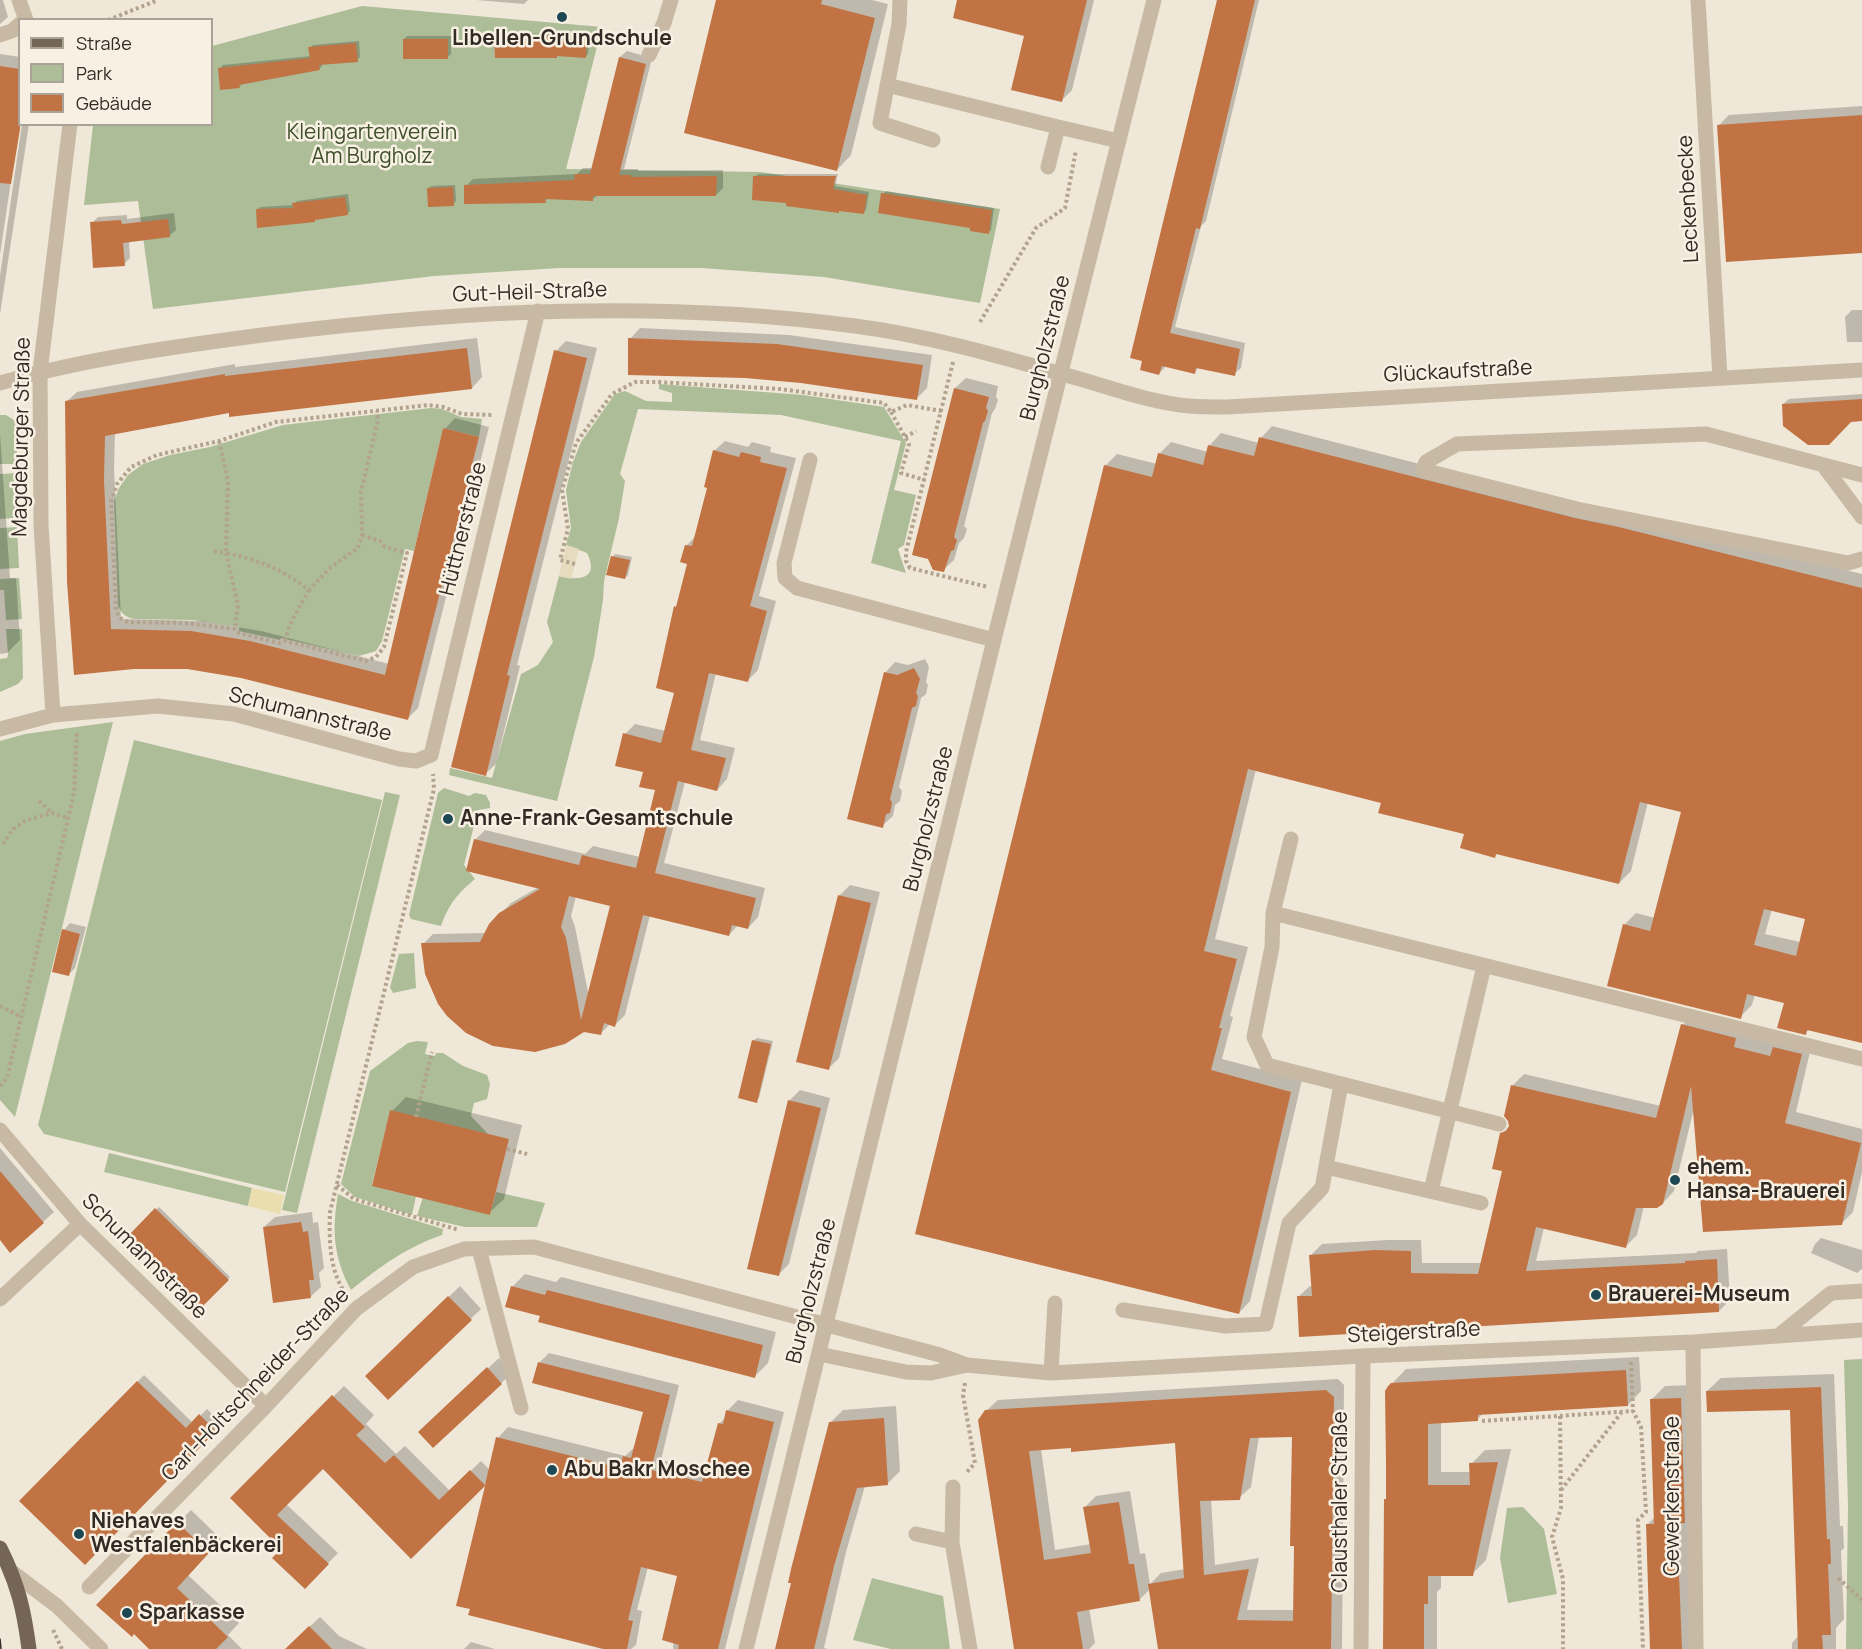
<!DOCTYPE html>
<html>
<head>
<meta charset="utf-8">
<style>
	body { margin:0 }
	#map { position:relative; width:1862px; height:1649px; overflow:hidden; background:#efe7d7; font-family:Manrope,sans-serif }
	canvas { display:block }
	.legend { position:absolute; left:18px; top:18px; width:195px; height:108px; box-sizing:border-box; background:#f8f1e3; border:2px solid #a9a297; margin:0; padding:8px 10px; list-style:none; font-size:18px; color:#322b25 }
	.legend li { display:flex; align-items:center; gap:12px; height:30px }
	.legend b { width:30px; border:2px solid #a9a297 }
</style>
</head>
<body>
<div id="map">
<canvas width="1862" height="1649"></canvas>
<ul class="legend">
<li><b style="height:8px;background:#746557"></b>Straße</li>
<li><b style="height:16px;background:#acbd98"></b>Park</li>
<li><b style="height:16px;background:#c17344"></b>Gebäude</li>
</ul>
</div>
<script>
const g = document.querySelector('canvas').getContext('2d');
g.lineJoin = 'round';
function fillPath(path, color) {
  g.fillStyle = color;
  g.fill(path, 'evenodd');
}
function strokePath(path, color, width, dash) {
  g.strokeStyle = color;
  g.lineWidth = width;
  g.lineCap = dash ? 'butt' : 'round';
  g.setLineDash(dash || []);
  g.stroke(path);
}
function write(font, color, halo, rows, align = 'center') {
  g.font = font + ' Manrope,sans-serif';
  g.lineWidth = 5;
  g.setLineDash([]);
  g.textBaseline = 'middle';
  g.strokeStyle = halo;
  g.fillStyle = color;
  for (const [text, x, y, turn = 0] of rows) {
    g.save();
    g.translate(x, y);
    g.rotate((+turn || 0) * Math.PI / 180);
    g.textAlign = isNaN(turn) ? turn : align;
    if (halo) g.strokeText(text, 0, 0);
    g.fillText(text, 0, 0);
    g.restore();
  }
}
fillPath(new Path2D(`
	M362,6L602,27L566,169L761,172L1000,209L980,303L824,277L702,268H559L434,276L153,309L138,201L84,205L93,125L212,124V46Z
	M659,384L803,395L884,407L906,443L894,490L916,495L904,545L898,549L906,573L871,563L901,441L781,415L638,409L620,474L625,481L619,518L604,581L603,600L594,657L557,801L449,775L450,768L492,778L521,674L538,665L553,642L547,622L559,576C579,581 600,579 587,553L566,545L571,528L566,490L573,462L581,442L615,394L625,391L646,401L672,402V393L659,389Z
	M431,408L442,409L461,417L482,419L479,437L443,428L414,551L405,549L382,641L376,651L359,656L281,638L280,640L239,631V627L193,620L134,619C125,617 122,614 118,606L114,501L119,488L128,475L143,464L170,455L210,447L283,425Z
	M0,415H6L14,420L17,427V464H0Z
	M17,473V518L0,519V474Z
	M17,527L19,568L0,569V528Z
	M19,578L22,619L6,620L4,590H0V579Z
	M6,629H22L23,678L18,684L0,692V659L7,658L8,655Z
	M113,722L15,1117L0,1100V741L25,734Z
	M134,740L382,800L285,1192L44,1134L38,1125Z
	M444,788L469,796L475,793L486,795L490,803V808L478,810L464,865L475,879C457,894 449,904 441,926L411,919L409,915L438,793Z
	M385,792L400,795L297,1213L282,1210Z
	M414,953L416,988L393,993L390,987L399,954Z
	M417,1041L428,1042L425,1054L435,1056L436,1053H443L463,1066L487,1075L490,1084L487,1099L474,1103L471,1116L489,1135L390,1111L372,1185L391,1190L392,1192L393,1190L401,1192L402,1194L403,1192L411,1194L412,1197L413,1195L416,1196L412,1215L355,1197L341,1184L370,1071L408,1043Z
	M109,1153L252,1188L248,1206L104,1172Z
	M496,1192L545,1203L537,1227H465L417,1216L423,1197L431,1200V1201L432,1200L451,1204V1207L452,1205L460,1207V1209L462,1207L490,1215Z
	M338,1194L352,1201L443,1229L442,1235C405,1248 381,1266 351,1290C333,1256 332,1231 338,1194Z
	M1862,1359V1649H1846L1848,1506L1844,1360Z
	M1523,1507L1544,1529L1557,1594L1508,1603L1500,1558L1507,1508Z
	M872,1578L943,1596L950,1649H891L853,1640Z`), '#acbd98');
fillPath(new Path2D(`
	M252,1188L284,1195L280,1214L248,1206Z`), '#ebdeae');
fillPath(new Path2D(`
	M566,545L579,549L571,579L559,576Z`), '#e7dbbe');
fillPath(new Path2D(`
	M0,0H3L8,17L0,24Z
	M476,0H528L524,4Z
	M718,0H872L888,4L851,155L837,170Z
	M959,0H1094L1072,90L1061,101L1026,35Z
	M1219,0H1259L1206,221L1201,226L1175,327L1245,343L1241,368L1234,374L1199,367L1195,372L1166,366L1159,374Z
	M498,32L590,36L588,54L585,57L558,54L495,35Z
	M407,36H451V54L448,57L404,39Z
	M359,41L360,57L357,60L322,63V66L319,69L243,83L239,87L220,68L223,65L311,56L310,48L313,45Z
	M627,51L652,58L624,169H638V171L723,170V188L716,195H598L592,200L548,198L545,201L466,186L473,179L577,174L583,168H593L620,57Z
	M0,54L20,57V119L0,255Z
	M1862,106V252L1719,125L1729,115Z
	M22,124H29L0,314V276Z
	M758,174H838L835,186L869,192L866,210L863,213L788,201L755,177Z
	M455,185L456,201L453,204L428,189L431,186Z
	M886,191L994,208L991,230L988,232L883,194Z
	M348,194L350,211L347,214L317,218L315,220L257,210L260,207L294,205L297,201Z
	M174,213L176,230L169,236L129,241L130,258L124,264L92,223L98,217L127,215V219Z
	M1852,310H1862V342H1847L1845,317Z
	M640,328L789,335L932,355L927,388L917,398L801,382L630,339Z
	M477,338L482,377L472,388L230,412L115,433L114,469L121,619L202,621L261,631L389,664L445,429L455,418L489,427L418,708L408,718L242,676L187,668H134L75,673L66,402L77,392L235,364V367Z
	M566,341L597,348L517,665L520,666L496,764L485,774L556,351Z
	M966,378L998,386L996,397L998,400L995,409L992,413L972,494L964,526L967,529L964,538L959,543L954,560L943,570L929,558L914,554L955,388Z
	M1862,394V409L1783,404L1789,399Z
	M1272,426L1587,507L1631,516L1862,574V1042L1810,1029L1805,1033L1786,1002L1755,994L1752,1005L1740,1017L1624,925L1636,913L1655,918L1683,811L1648,802L1631,871L1619,883L1498,853L1495,856L1466,833L1383,801L1256,769L1215,939L1248,947L1230,1016L1233,1017L1222,1059L1302,1080L1250,1301L1239,1313L1105,466L1117,454L1157,464L1159,454L1171,442L1208,452L1210,445L1221,433L1259,443L1261,438ZM1772,909L1807,918L1800,942L1765,934Z
	M0,434L10,578H16L20,640L7,653L0,654Z
	M725,441L748,447L752,442L771,447L770,452L796,458L759,596L776,601L758,670L748,680L716,673L700,740L735,748L727,779L717,790L685,782L664,863L765,888L758,917L748,928L738,925L729,935L650,915L625,1015L615,1025L610,1024L600,1034L423,944L433,934L486,933L490,925L511,903L539,887L475,840L485,830L585,854L593,846L640,857L657,789L645,771L625,734L635,724L666,731L676,692V607L678,604L689,563L686,546L696,536L709,486L714,451ZM576,896L612,905L589,997L575,927L571,916Z
	M615,554L632,557L628,575L625,578L612,557Z
	M925,659L929,667L926,682L928,685L926,694L921,698L899,787L902,791L900,801L895,805L893,816L882,826L885,673L895,662L908,665Z
	M850,885L880,892L839,1058L828,1069L798,1061L840,895Z
	M70,923L86,927L75,968L69,974L64,930Z
	M1694,1014L1812,1043L1796,1112L1862,1129V1172L1853,1212L1841,1224L1694,1108L1674,1191L1663,1203L1644,1206L1637,1235L1625,1247L1544,1228L1536,1261L1696,1253L1698,1251L1727,1249L1730,1300L1719,1311L1298,1297L1310,1286H1313L1311,1255L1322,1244L1388,1240H1421L1422,1263H1482L1504,1170L1501,1134L1510,1126L1513,1085L1524,1074L1661,1106L1683,1025Z
	M757,1038L773,1041L759,1098L756,1101L754,1040Z
	M800,1090L830,1098L789,1264L778,1275L789,1101Z
	M406,1097L522,1125L504,1199L489,1213L392,1111Z
	M0,1148L54,1212L43,1222L0,1238Z
	M159,1207L230,1277L200,1307L129,1237Z
	M312,1212L313,1223L318,1222L324,1268L319,1273L321,1287L310,1297L264,1227L275,1217Z
	M1821,1238L1862,1250V1269L1857,1273L1811,1253L1815,1244Z
	M525,1274L556,1282L561,1277L776,1332L768,1363L755,1376L542,1315L512,1287Z
	M460,1286L481,1309L388,1398L367,1376Z
	M549,1353L679,1385L661,1460L707,1471L719,1424L726,1417L728,1410L738,1400L784,1412L725,1649H673L679,1575L648,1567L637,1610L642,1611L636,1645L631,1649H602L470,1614L488,1481L411,1557L323,1467L286,1504L338,1553L305,1587L283,1549L232,1498L344,1386L374,1415L366,1424L396,1454L405,1446L450,1491L481,1461L490,1470L498,1438L508,1427L625,1456L636,1446L645,1411L539,1363Z
	M1639,1357L1641,1391L1628,1405L1483,1413L1477,1420L1441,1422V1472H1471V1464L1485,1450L1511,1449L1486,1560L1472,1574H1441V1588L1437,1592V1649H1385L1387,1389L1406,1369Z
	M499,1358L512,1373L433,1446L431,1422Z
	M1834,1374L1840,1526H1843L1844,1548L1841,1551L1844,1619L1836,1628V1649H1792V1643L1799,1635L1791,1408L1707,1391L1721,1378Z
	M144,1375L193,1423L207,1409L221,1423L85,1563L21,1501Z
	M1338,1379L1344,1385L1342,1649H1159L1150,1589L1139,1600L1089,1608L1095,1643L1089,1649H1015L986,1411L998,1400ZM1293,1435L1296,1545L1295,1610H1247L1259,1558L1215,1565L1211,1499L1239,1498L1251,1487L1259,1436ZM1176,1441L1185,1569L1161,1573L1150,1584L1145,1553L1140,1554L1130,1491L1096,1496L1085,1507L1091,1544L1055,1550L1041,1449Z
	M1694,1385L1696,1649H1652L1647,1525L1655,1517L1651,1400L1665,1386Z
	M896,1406L900,1471L887,1484L865,1486L846,1552L824,1648L828,1649H777L830,1423L843,1410Z
	M191,1510L221,1539L188,1575L239,1623L228,1635L242,1649H151L134,1632L98,1605Z
	M320,1617L339,1636L367,1649H286Z
	M471,1642L495,1649H464Z`), '#0003');
fillPath(new Path2D(`
	M716,0H822L821,4L875,18L837,171L684,133Z
	M957,0H1087L1062,102L1011,90L1024,36L953,18Z
	M1217,0H1255L1200,229L1196,228L1170,333L1240,349L1235,376L1196,368L1195,374L1162,366L1159,375L1140,370L1142,361L1130,358Z
	M494,34L587,38L586,58L557,56V58H495Z
	M403,39H448V59H403Z
	M356,43L358,62L319,65L320,70L239,85L240,88L220,90L218,68L310,58L308,47Z
	M619,57L646,64L619,175H631V177L717,176L716,196H593V201L545,199L546,203L464,204V185L574,180L575,174H590Z
	M0,66L20,69V129L11,184L0,183Z
	M1862,115V253L1726,262L1717,125Z
	M753,176H836L833,189L867,195L864,214L839,211V213L786,206V203L752,200Z
	M453,187L454,206L428,207L427,188Z
	M881,193L992,210L989,234L970,231V228L878,213Z
	M345,197L348,215L315,220V222L257,228L256,209L293,208L292,203Z
	M168,219L170,237L123,243L125,266L93,268L90,222L121,220L122,224Z
	M628,338L777,344L923,365L917,400L801,383L745,378L628,375Z
	M467,348L472,389L229,417V413L105,436L104,480L111,629L191,631L250,641L385,675L443,428L479,437L408,720L241,678L187,669H134L74,675L67,582L65,401L225,374V376Z
	M554,350L587,358L507,675L510,676L486,776L451,767Z
	M954,388L989,397L986,408L988,411L985,421L983,423L962,506L954,537L957,540L954,550L951,551L944,572L933,570L928,559L912,555Z
	M1862,399V421L1851,422L1829,445H1808L1783,426L1782,404Z
	M1259,437L1575,518L1619,527L1862,588V1043L1807,1030L1806,1035L1777,1028L1784,1003L1747,994L1741,1019L1607,986L1623,924L1650,931L1681,812L1640,802L1619,884L1496,854L1495,858L1460,848L1464,834L1378,813L1381,803L1248,769L1204,951L1237,959L1219,1028H1222L1211,1070L1291,1092L1239,1314L915,1234L1104,465L1152,477L1158,453L1203,465L1208,445L1254,456ZM1764,909L1805,919L1796,956L1754,945Z
	M713,450L739,457L741,452L761,457L760,462L787,468L750,606L767,611L748,682L709,673L691,750L726,758L717,791L678,781L655,873L756,898L748,929L732,925L729,936L643,915L615,1027L604,1023L601,1035L584,1032L565,1044L535,1052L493,1046L466,1033L447,1016L438,1004L425,974L421,943L480,942L489,924L499,913L540,889L466,871L474,839L579,865L582,855L636,868L655,790L639,787L643,772L615,766L623,733L661,743L674,693L656,688L674,606L676,607L687,564L680,562L685,545L692,546L707,488L704,487ZM569,896L610,906L581,1020L566,938L561,927Z
	M611,556L630,560L625,579L606,575Z
	M914,668L920,679L916,693L918,696L916,706L912,708L890,799L892,803L890,813L886,814L883,828L847,819L884,672L897,675Z
	M838,895L871,903L829,1070L796,1062Z
	M62,929L80,934L69,976L52,972Z
	M1681,1024L1736,1038L1734,1047L1770,1056L1773,1047L1802,1054L1785,1123L1861,1143L1842,1225L1703,1232L1691,1086L1663,1204L1657,1208H1636L1626,1248L1536,1227L1526,1271L1685,1263V1261L1717,1259L1719,1312L1299,1337L1297,1296H1312L1309,1255L1375,1250L1411,1251V1273L1478,1274L1502,1171L1492,1169L1500,1133L1506,1131L1509,1126L1508,1121L1504,1116L1511,1085L1656,1118Z
	M752,1040L771,1044L757,1103L738,1098Z
	M788,1100L821,1108L779,1276L747,1269Z
	M390,1110L509,1139L490,1215L372,1186Z
	M0,1171L44,1223L10,1253L0,1240Z
	M155,1208L229,1280L200,1309L127,1237Z
	M301,1222L303,1232L308,1231L314,1280H309L311,1298L273,1303L263,1227Z
	M511,1286L545,1295L547,1290L763,1345L755,1378L538,1322L540,1316L505,1307Z
	M448,1296L472,1320L388,1400L365,1376Z
	M538,1362L670,1395L651,1470L702,1482L718,1423L723,1424L726,1410L774,1422L718,1649H678L679,1645L662,1640L677,1576L641,1567L628,1620L633,1621L627,1649H604L468,1615L470,1609L456,1606L485,1486L411,1559L323,1469L277,1515L329,1564L305,1589L272,1558L281,1549L230,1498L332,1395L365,1427L356,1435L385,1463L394,1455L439,1500L470,1470L485,1485L496,1437L620,1468L623,1456L631,1458L643,1412L532,1383Z
	M487,1367L502,1384L433,1448L418,1432Z
	M1626,1370L1628,1406L1478,1415V1421L1428,1424V1485H1470L1469,1463L1498,1462L1473,1576H1428V1604H1424V1649H1383L1384,1499H1386V1463L1385,1391L1388,1386L1391,1383Z
	M137,1381L186,1428L199,1414L216,1431L85,1565L19,1501Z
	M1821,1387L1827,1539H1830L1831,1564H1828L1831,1635H1822L1823,1649H1798L1790,1410L1707,1412L1706,1391Z
	M1326,1390L1334,1397L1331,1649H1158L1148,1584L1184,1578L1175,1443L1071,1452V1448L1029,1451L1044,1560L1091,1553L1083,1507L1119,1502L1129,1564H1134L1140,1601L1077,1612L1083,1649H1014L978,1420L985,1410ZM1292,1437L1290,1546H1294L1293,1621L1237,1620L1249,1569L1204,1575L1200,1501L1240,1500L1250,1438Z
	M1681,1398L1685,1523H1677L1682,1649H1650L1646,1524H1654L1650,1399Z
	M884,1418L888,1485L857,1488L834,1566L814,1649H775L791,1583H788L791,1569L829,1422Z
	M177,1522L209,1553L177,1588L228,1637L216,1649H149L134,1634L132,1637L96,1605Z
	M309,1626L332,1649H285Z`), '#c17344');
strokePath(new Path2D(`
	M108,20L158,0
	M980,322L1036,228L1065,208L1076,150
	M953,362L906,552V561L910,568L988,587
	M891,412L909,444L901,473L925,480
	M905,437L916,431
	M219,441L228,480L226,553C261,561 280,568 309,590L331,567L358,548L362,535L361,492L378,420L377,411
	M362,535L380,541L385,547L407,553L384,647L376,657L366,661L285,641L279,643L239,633L235,629L184,623L128,622L120,618L116,611L111,502L117,484L131,467L157,455L219,441L276,422L428,405L443,407L462,414L494,415
	M214,551L226,553L238,605L235,629
	M575,564L560,560L568,529L562,490L576,443L612,394L635,382H657L780,389L884,403L891,412L907,405L942,411
	M285,641L290,624L309,590
	M39,801L51,812
	M3,844L13,829L27,820L52,813L68,818
	M0,1006L21,1017
	M0,1086L7,1078L74,793L77,731
	M416,1117L432,1052
	M507,1149L527,1154
	M337,1185L354,1199L459,1230
	M346,1294C329,1271 329,1239 330,1212L434,789L433,774
	M1631,1362L1633,1411L1641,1427L1646,1512L1638,1520L1643,1649
	M965,1383L963,1395L975,1463L966,1473
	M1560,1416L1561,1508L1552,1537L1563,1579V1649
	M1482,1421L1633,1411
	M1561,1490L1621,1413
	M1838,1578L1862,1600
	M53,1630L62,1649`), '#b2a38e', 4, [3, 3]);
strokePath(new Path2D(`
	M19,0L26,20
	M900,0L899,24L880,123L933,140
	M1698,0L1720,378
	M0,35L12,31L20,24
	M649,55L664,23L671,0
	M887,85L1058,127
	M1048,167L1058,127L1119,141
	M0,383C88,358 179,346 270,334C464,310 662,300 855,326C925,335 995,355 1062,374C1104,385 1146,402 1189,406C1202,407 1214,407 1227,407L1862,370
	M810,460L784,563L785,578L797,588L994,640
	M1823,465L1862,517
	M1862,475L1706,434L1457,444L1426,462L1423,470L1577,509L1848,563L1862,559
	M53,715L41,525L40,372L70,124
	M0,729L53,715L158,706L234,714L399,759L416,761L431,755L538,311
	M1291,839L1273,913L1272,947L1254,1037L1267,1065L1499,1124
	M1273,913L1862,1059
	M0,1130L80,1224L266,1406
	M1326,1167L1481,1203
	M1431,1191L1484,966
	M479,1249L521,1408
	M0,1299L80,1224
	M1123,1310L1225,1326L1266,1324L1289,1223L1322,1188L1341,1084
	M1778,1336L1831,1293L1862,1291
	M1693,1342L1696,1649
	M819,1354L906,1372L931,1373L967,1365
	M1051,1373L1055,1303
	M953,1487L952,1542L970,1649
	M916,1534L952,1542
	M12,1572L57,1606L101,1649
	M89,1587L266,1406L356,1309L413,1267L464,1249L534,1247L940,1355L967,1365L1051,1373L1363,1356L1693,1342L1862,1330
	M746,1649L994,640L1154,0
	M1361,1649L1363,1356`), '#c7b9a4', 15);
strokePath(new Path2D(`
	M0,1548C18,1584 24,1610 29,1649`), '#746557', 15);
strokePath(new Path2D(`
	M0,1639L1,1649`), '#322b25', 1.5);
for (const [x, y, r, color] of [
	[562,17,6,"#1d4752"],
	[448,819,6,"#1d4752"],
	[1675,1180,6,"#1d4752"],
	[1596,1295,6,"#1d4752"],
	[552,1470,6,"#1d4752"],
	[79,1534,6,"#1d4752"],
	[127,1613,6,"#1d4752"]
]) {
  const dot = new Path2D();
  dot.arc(x, y, r, 0, 2 * Math.PI);
  g.fillStyle = color;
  g.fill(dot);
  strokePath(dot, '#f8f1e3', 2);
}
write('bold 21px', '#322b25', '#f8f1e3', [
	["Libellen-Grundschule",562,39,"center"],
	["Anne-Frank-Gesamtschule",460,819],
	["ehem.",1687,1168],
	["Hansa-Brauerei",1687,1192],
	["Brauerei-Museum",1608,1295],
	["Abu Bakr Moschee",564,1470],
	["Niehaves",91,1522],
	["Westfalenbäckerei",91,1546],
	["Sparkasse",139,1613]
], 'left');
write('21px', '#3d4f2a', '#f8f1e3', [
	["Kleingartenverein",372,133],
	["Am Burgholz",372,157]
]);
write('21px', '#322b25', '#f8f1e3', [
	["Leckenbecke",1689,199,-93],
	["Gut-Heil-Straße",530,293,-2],
	["Burgholzstraße",1046,348,-76],
	["Glückaufstraße",1458,372,-3],
	["Magdeburger Straße",22,437,-89],
	["Hüttnerstraße",464,529,-76],
	["Schumannstraße",310,715,14],
	["Burgholzstraße",929,819,-76],
	["Schumannstraße",144,1257,45],
	["Burgholzstraße",812,1291,-76],
	["Steigerstraße",1414,1333,-3],
	["Carl-Holtschneider-Straße",256,1385,-46],
	["Gewerkenstraße",1673,1496,-90],
	["Clausthaler Straße",1341,1502,-90]
]);
</script>
</body>
</html>
